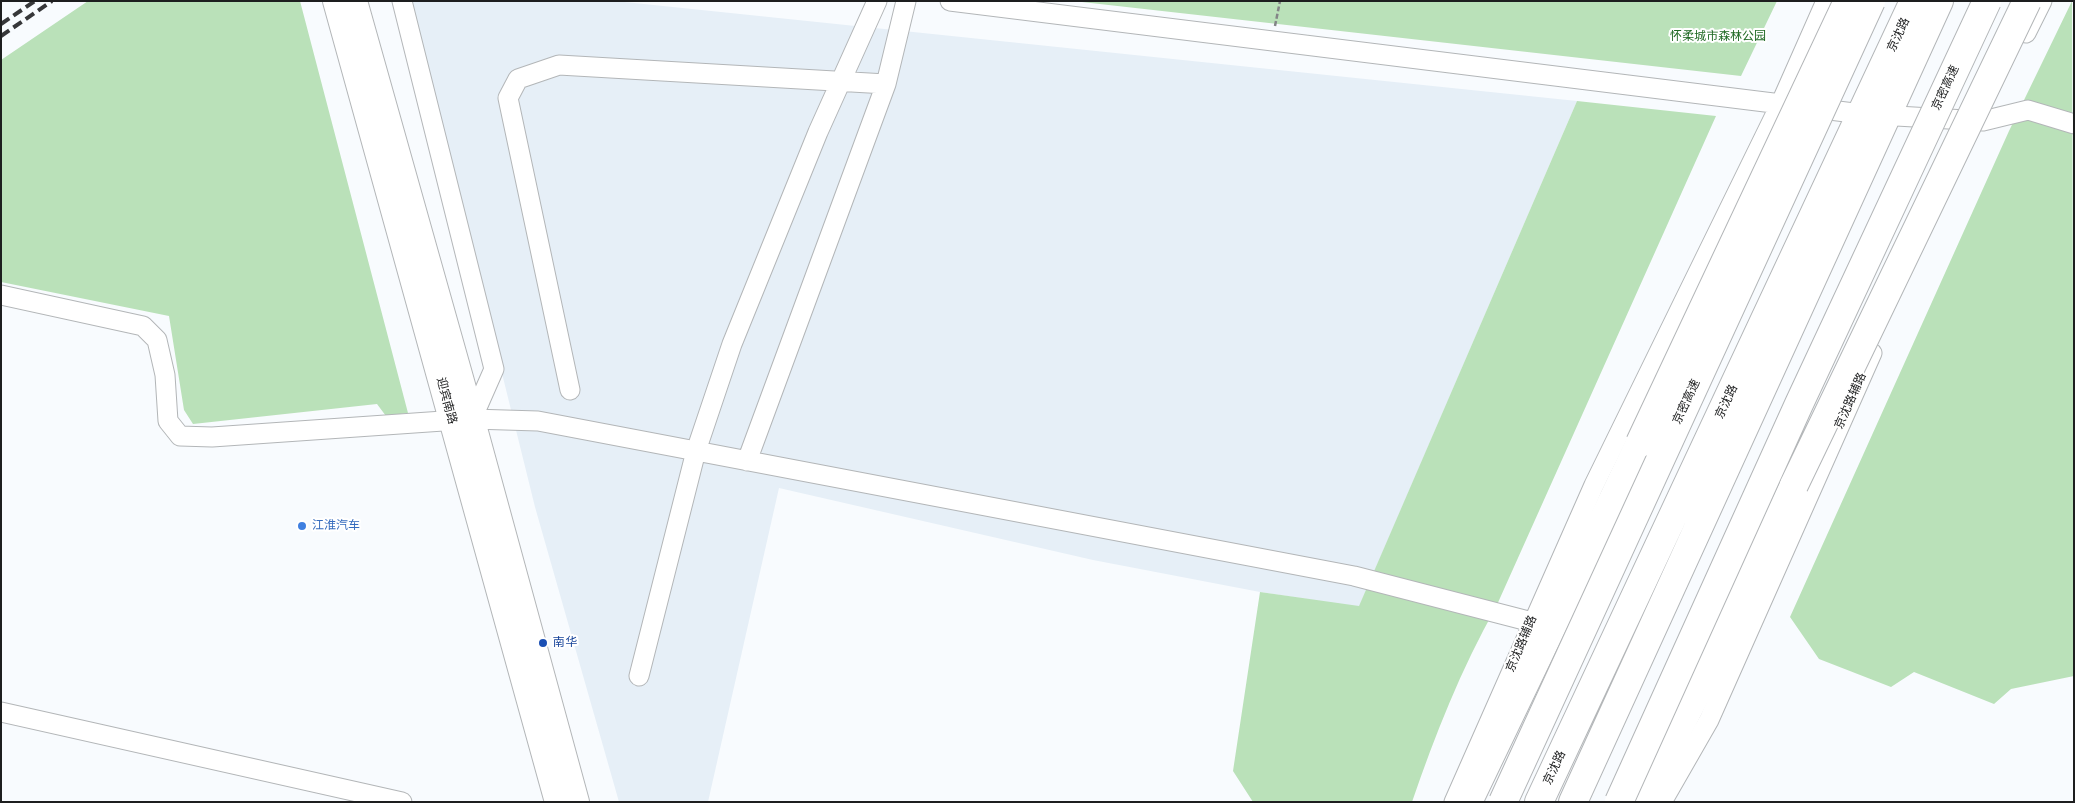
<!DOCTYPE html>
<html>
<head>
<meta charset="utf-8">
<style>
	body { margin:0 }
	#map { position:relative; width:2075px; height:803px; overflow:hidden; background:#f8fbfe; font-family:Poppins,sans-serif }
	canvas { display:block }
	.frame { position:absolute; inset:0; border:2px solid #1d1e1f; pointer-events:none }
</style>
</head>
<body>
<div id="map">
<canvas width="2075" height="803"></canvas>
<div class="frame"></div>
</div>
<script>
const g = document.querySelector('canvas').getContext('2d');
g.lineJoin = 'round';
function fillPath(path, color) {
  g.fillStyle = color;
  g.fill(path, 'evenodd');
}
function strokePath(path, color, width, dash) {
  g.strokeStyle = color;
  g.lineWidth = width;
  g.lineCap = dash ? 'butt' : 'round';
  g.setLineDash(dash || []);
  g.stroke(path);
}
function write(font, color, halo, rows, align = 'center') {
  g.font = font + ' Poppins,"Noto Sans SC",sans-serif';
  g.lineWidth = 4;
  g.setLineDash([]);
  g.textBaseline = 'middle';
  g.strokeStyle = halo;
  g.fillStyle = color;
  for (const [text, x, y, turn = 0] of rows) {
    g.save();
    g.translate(x, y);
    g.rotate((+turn || 0) * Math.PI / 180);
    g.textAlign = isNaN(turn) ? turn : align;
    if (halo) g.strokeText(text, 0, 0);
    g.fillText(text, 0, 0);
    g.restore();
  }
}
fillPath(new Path2D(`
	M410,1H615L1577,101L1359,607L1260,592L1093,560L779,488L708,802H619L535,507Z`), '#e6eff7');
fillPath(new Path2D(`
	M88,1H300L408,413L386,416L377,404L193,424L184,410L169,316L1,282V60Z
	M1073,1H1777L1741,76Z
	M2072,1L2074,676L2011,689L1994,704L1914,672L1891,687L1819,659L1790,617L2009,131Z
	M1577,101L1716,116L1496,607C1461,669 1435,735 1412,802H1253L1233,771L1260,592L1359,606Z`), '#bae1b9');
const minor = new Path2D(`
	M402,1L494,369L472,419
	M950,1L1862,114L1983,121L2028,110L2074,124
	M2026,33L2042,1
	M1,295L143,326L157,340L165,375L168,421L180,436L212,437L472,419L538,421L1354,576L1532,622
	M570,390L508,98L518,79L559,65L886,84
	M747,461L886,84L906,1
	M639,676L696,451L732,344L818,132L877,1
	M1,712L402,802
	M1454,802L1594,485L1780,105L1826,1
	M1662,802L1709,720L1872,353`);
const major = new Path2D(`
	M335,1L557,802
	M355,1L467,399L577,802`);
const highway = new Path2D(`
	M1468,802L1640,443
	M1539,802L1914,1
	M1573,802L1939,1
	M1640,802L1704,679L1794,485`);
strokePath(minor, '#b3b6b8', 21);
strokePath(major, '#b3b6b8', 26);
strokePath(highway, '#b3b6b8', 30);
strokePath(new Path2D(`
	M1275,26L1280,1`), '#838587', 2.5, [5, 2.5]);
strokePath(minor, '#fff', 19);
strokePath(major, '#fff', 24);
strokePath(highway, '#fff', 28);
strokePath(new Path2D(`
	M1,24L35,1
	M1,36L52,1`), '#363739', 4, [10, 5]);
const highwayBridge = new Path2D(`
	M1640,443L1848,1
	M1794,485L2027,1
	M1503,802L1871,1
	M1619,802L1799,404L1987,1`);
strokePath(highwayBridge, '#b3b6b8', 30, []);
strokePath(highwayBridge, '#fff', 28);
for (const [x, y, r, color] of [
	[302,526,5,"#3f7fe0"],
	[543,643,5,"#1a4fb4"]
]) {
  const dot = new Path2D();
  dot.arc(x, y, r, 0, 2 * Math.PI);
  g.fillStyle = color;
  g.fill(dot);
  strokePath(dot, '#fff', 2);
}
write('12px', '#1d1e1f', '#fff', [
	["京沈路",1899,35,-65],
	["京密高速",1946,88,-65],
	["迎宾南路",446,401,75],
	["京沈路辅路",1851,401,-66],
	["京密高速",1687,402,-65],
	["京沈路",1727,402,-65],
	["京沈路辅路",1522,644,-67],
	["京沈路",1555,768,-65]
]);
write('12px', '#1e6822', '#fff', [
	["怀柔城市森林公园",1718,37]
]);
write('12px', '#366cbe', '#fff', [
	["江淮汽车",312,526]
], 'left');
write('12px', '#164399', '#fff', [
	["南华",553,643]
], 'left');
</script>
</body>
</html>
